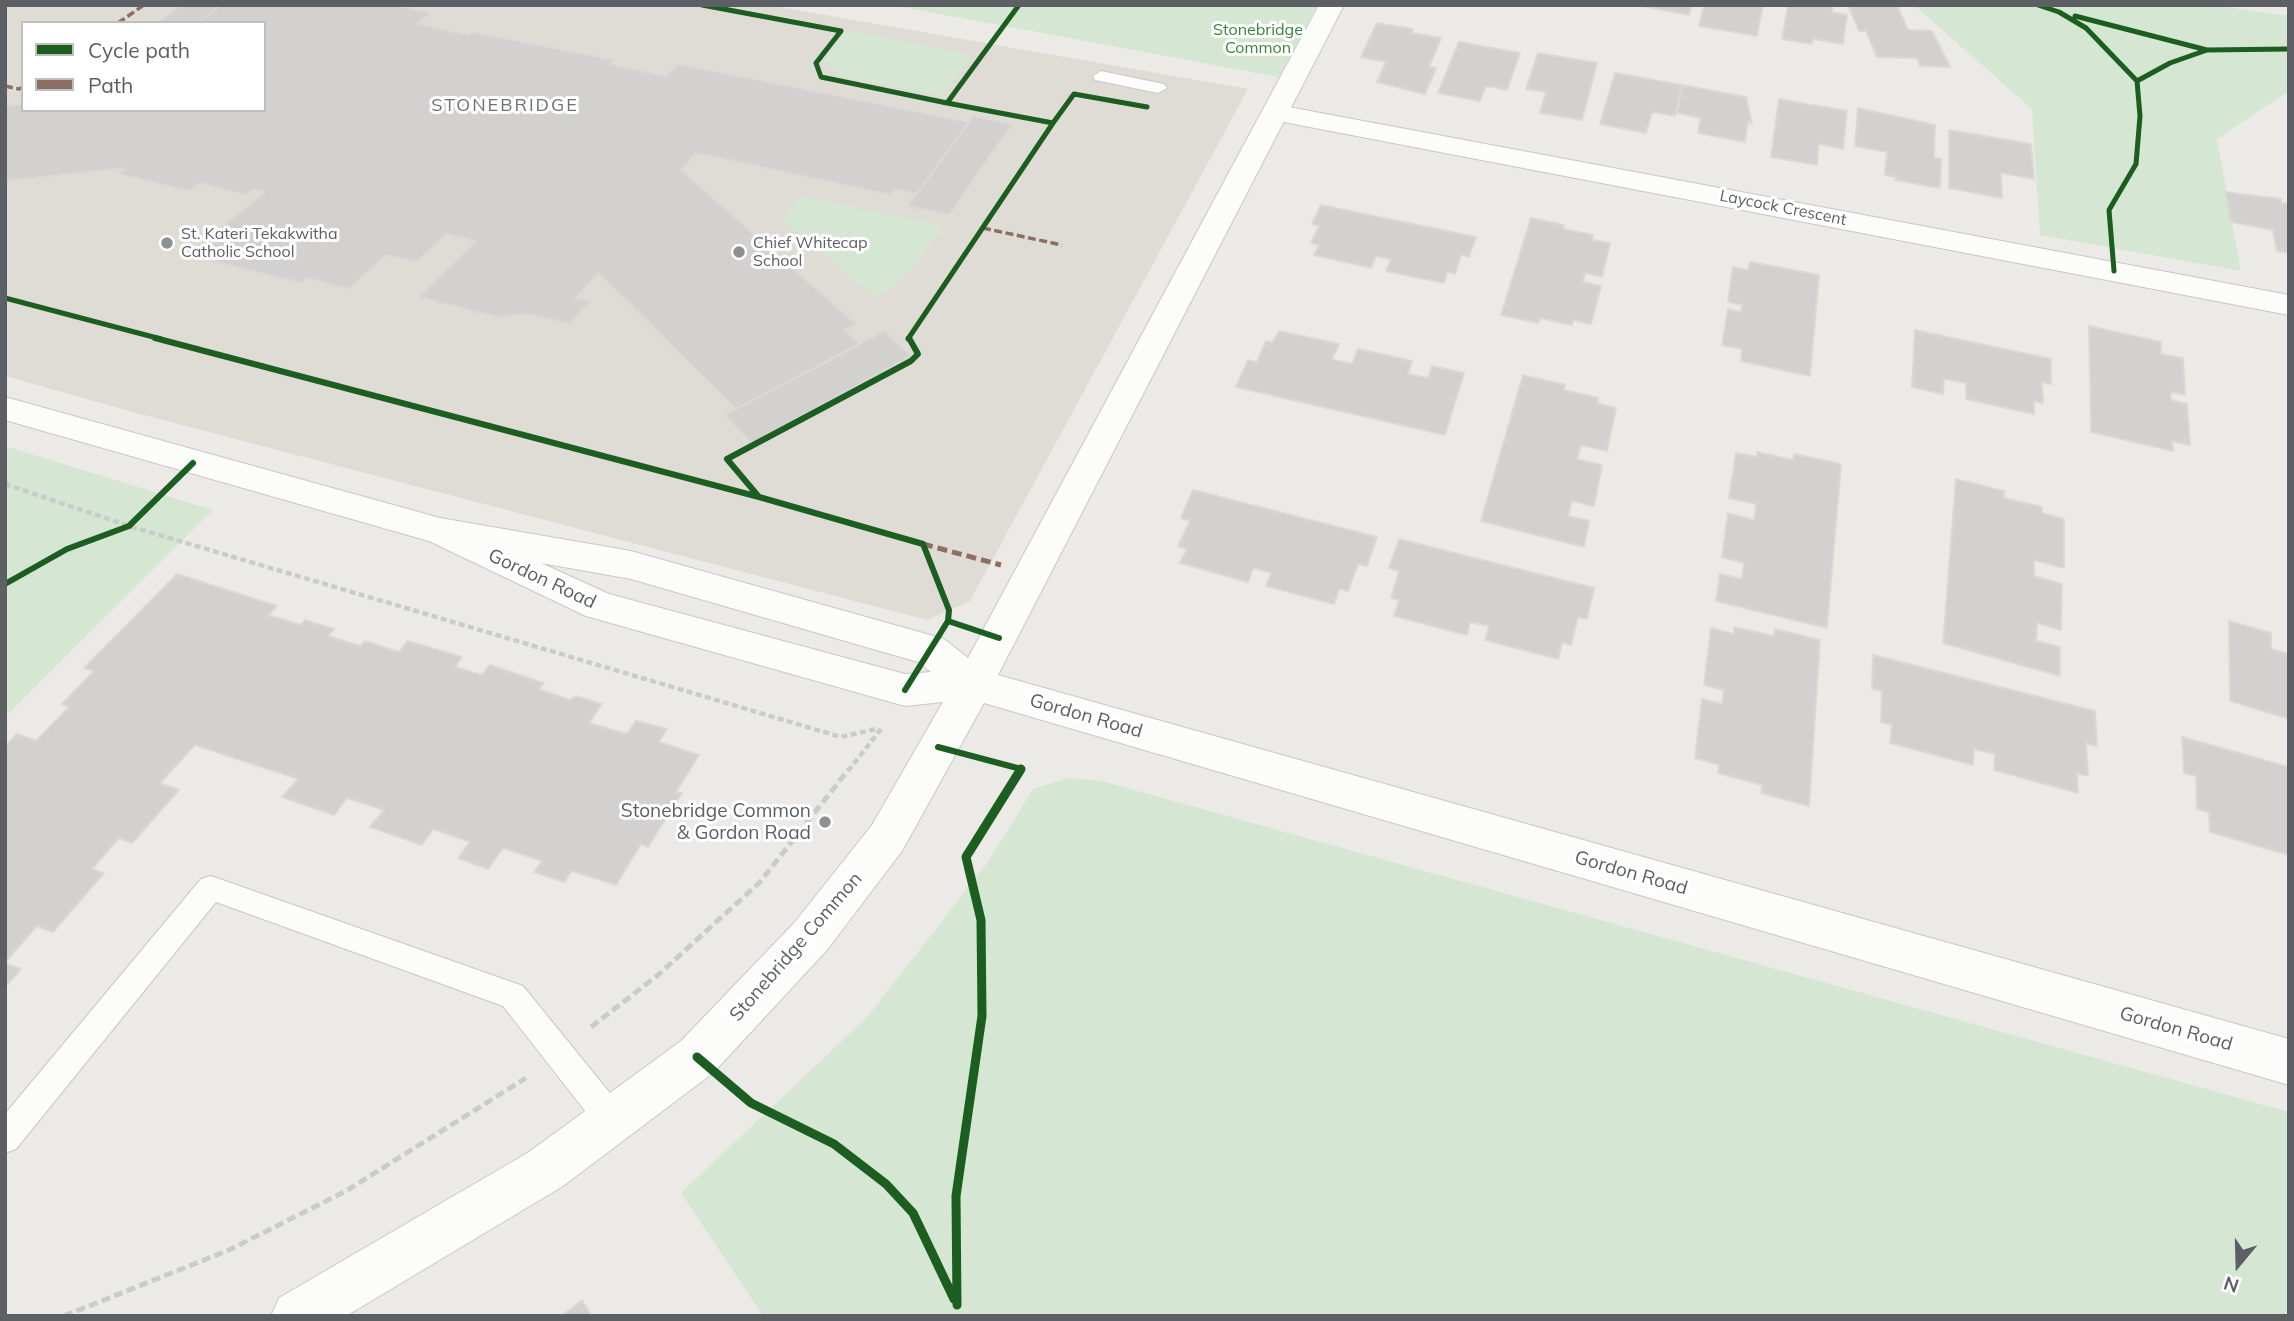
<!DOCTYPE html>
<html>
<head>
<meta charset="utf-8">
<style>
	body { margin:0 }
	#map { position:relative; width:2294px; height:1321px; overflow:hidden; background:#eceae6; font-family:Mulish,sans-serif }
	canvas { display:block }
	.frame { position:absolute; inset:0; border:7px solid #5c5f64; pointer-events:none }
	.legend { position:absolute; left:21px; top:21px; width:245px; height:91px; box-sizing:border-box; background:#fff; border:2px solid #bebfc1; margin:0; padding:9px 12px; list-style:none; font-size:21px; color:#5c5f64 }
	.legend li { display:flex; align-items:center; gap:14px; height:35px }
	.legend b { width:35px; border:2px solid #bebfc1 }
	.north { position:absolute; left:2203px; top:1230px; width:70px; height:70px; -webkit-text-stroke:5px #fff; paint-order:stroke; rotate:199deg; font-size:19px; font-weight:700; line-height:28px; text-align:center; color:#5c5f64 }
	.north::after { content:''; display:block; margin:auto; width:24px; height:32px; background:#5c5f64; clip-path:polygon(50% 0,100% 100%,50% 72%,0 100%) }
</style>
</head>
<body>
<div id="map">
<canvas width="2294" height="1321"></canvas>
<div class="frame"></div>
<ul class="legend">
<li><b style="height:9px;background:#1b5e20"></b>Cycle path</li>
<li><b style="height:9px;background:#8d6e63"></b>Path</li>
</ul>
<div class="north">N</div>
</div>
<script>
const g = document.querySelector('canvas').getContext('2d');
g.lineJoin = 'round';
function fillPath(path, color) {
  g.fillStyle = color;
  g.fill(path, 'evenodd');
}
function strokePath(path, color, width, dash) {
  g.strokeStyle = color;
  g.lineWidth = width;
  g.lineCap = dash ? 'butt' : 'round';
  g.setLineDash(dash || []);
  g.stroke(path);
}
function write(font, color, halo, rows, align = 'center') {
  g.font = font + ' Mulish,sans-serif';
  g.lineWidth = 6;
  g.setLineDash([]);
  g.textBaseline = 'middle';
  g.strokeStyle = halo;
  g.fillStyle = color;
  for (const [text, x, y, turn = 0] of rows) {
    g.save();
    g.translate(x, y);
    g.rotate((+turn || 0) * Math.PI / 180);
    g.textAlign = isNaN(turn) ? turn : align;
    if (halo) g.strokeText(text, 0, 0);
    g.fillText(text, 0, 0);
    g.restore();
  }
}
fillPath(new Path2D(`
	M5,5H768L1248,89L970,601L927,620L140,414L5,376ZM23,23H264V110H23Z`), '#dfdcd6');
fillPath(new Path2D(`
	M891,5H1317L1279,77Z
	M1914,5H2214L2289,16V91L2217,139L2241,271L2040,235L2032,109Z
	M847,31L973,55L942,96L840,76L825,61L827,54Z
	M802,196L943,227C921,257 909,279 875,297L782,219Z
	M5,446L213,510L5,717Z
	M1069,778L1102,781L2289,1112V1316H763L681,1193L868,1016L988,862L1033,789Z`), '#d5e7d2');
const building = new Path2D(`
	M182,5H221L197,23H157Z
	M221,5H394L431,13L417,24L469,35L473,32L614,60L610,64L666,76L678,64L969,122L917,194L895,189L891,195L696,153L681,170L856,324L844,330L861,344L736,409L599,273L575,298L590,301L570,324L527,314L497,317L419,297L476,241L446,234L417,262L386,255L349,289L306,278L301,283L188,255L265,192L253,189L246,195L199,183L189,191L119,174L126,168L5,181V106L23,104V110H264V23H197Z
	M1638,5H1692L1689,15Z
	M1704,5H1763L1757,36L1699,26Z
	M1788,5H1833L1832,12L1847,15L1843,44L1813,39L1812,44L1782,39Z
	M1848,5H1897L1908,30L1932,31L1950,67L1920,66L1917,58L1877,57L1866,31H1859Z
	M1377,23L1413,29L1411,33L1441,38L1429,67L1436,68L1425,94L1377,82L1386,62L1361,57Z
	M1459,42L1520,53L1507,90L1486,86L1480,101L1438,93Z
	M1538,53L1597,63L1582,120L1540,113L1546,92L1526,89Z
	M1615,73L1682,85L1675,116L1652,112L1646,133L1600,124Z
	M1682,85L1746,97L1752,124L1748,121L1745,142L1698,133L1701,118L1677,113Z
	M1779,99L1847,111L1843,149L1819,144L1817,165L1771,157Z
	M1858,108L1935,125L1934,158L1941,159L1940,188L1895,180L1896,177L1885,175L1887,152L1855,146Z
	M973,116L1012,124L949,215L908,206Z
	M1949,130L2031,144L2034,179L2001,173L2002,198L1949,188Z
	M2225,192L2281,199V203L2289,204V253L2277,251L2273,230L2231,222Z
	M1321,205L1476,237L1469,257L1461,255L1455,274L1447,272L1444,283L1386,271L1391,259L1376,256L1371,268L1314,255L1319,245L1311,243L1319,226L1312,224Z
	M1531,218L1564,225L1563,229L1593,235L1592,240L1610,243L1602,277L1585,273L1583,282L1601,286L1591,324L1573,320L1572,325L1540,318L1538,323L1501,315Z
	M1750,262L1819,275L1810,376L1741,361L1742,349L1722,345L1728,309L1741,312L1742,305L1728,302L1733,267L1748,270Z
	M2089,326L2161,342V354L2183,358L2185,395L2171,392V400L2187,404L2190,445L2172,441L2173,451L2091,432Z
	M1915,330L2051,359V384L2042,382L2043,403L2034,401V414L1966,399V383L1944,379L1943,394L1912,387Z
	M884,331L911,356L752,443L725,415Z
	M1279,331L1339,344L1332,359L1352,364L1358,349L1412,361L1408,374L1428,378L1432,366L1464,373L1445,435L1236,387L1248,360L1257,362L1266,341L1273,342Z
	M1523,375L1565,385L1564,390L1598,398L1597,403L1616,408L1607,451L1581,445L1577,459L1602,465L1594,506L1572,501L1568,516L1589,521L1584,547L1481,521Z
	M1757,452L1793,460L1794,454L1841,464L1827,628L1716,601L1720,574L1742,579L1744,563L1722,557L1728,513L1754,520L1756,504L1729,498L1736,453L1757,457Z
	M1956,479L2004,491V498L2042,507V513L2064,519V568L2034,560V576L2062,584L2061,630L2037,623L2036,641L2060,647V676L1943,643Z
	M1193,490L1377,537L1367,566L1358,564L1348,591L1339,589L1334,604L1266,586L1271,573L1253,568L1248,582L1180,563L1187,549L1178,546L1190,521L1181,518Z
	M1399,539L1594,588L1587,619L1578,617L1571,645L1562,642L1558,659L1485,640L1489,626L1470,622L1467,635L1394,616L1399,600L1391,598L1399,571L1389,568Z
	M177,574L277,606L268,615L301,625L305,620L334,629L328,636L360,646L365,641L399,652L408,641L462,657L455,667L482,675L490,665L544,683L539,689L570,700L575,696L602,704L589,723L627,734L636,721L667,729L659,742L699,755L676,792L682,793L648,847L641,844L616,885L572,871L564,882L534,872L542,861L503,848L488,869L458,858L470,842L433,829L422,845L370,827L384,810L347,798L334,815L282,797L298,779L195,745L160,783L179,790L132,843L119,838L92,869L104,873L53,932L37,926L5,962V746L17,734L36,741L69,707L62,704L94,671L84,668Z
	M2229,621L2271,633V649L2289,654V719L2230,701Z
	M1734,627L1774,636L1775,629L1820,640L1809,806L1761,793L1762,785L1718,773L1719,765L1695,758L1702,699L1722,704L1724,690L1704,685L1711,628L1734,634Z
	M1873,655L2095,711L2097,746L2086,743L2088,776L2077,773L2078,793L1994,770L1995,754L1974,749L1973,765L1890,743L1892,725L1881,722L1882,691L1872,689Z
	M2182,737L2289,767V855L2210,832L2209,812L2197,809L2196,776L2184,773Z
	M5,963L21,969L5,987Z
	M582,1300L591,1316H562Z`);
fillPath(building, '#d2d1cf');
strokePath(building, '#dbd9d5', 2);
const lane = new Path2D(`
	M1101,71L1164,84L1167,88L1158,93L1095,80L1093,76Z
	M211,876L523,986L622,1108L626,1119L622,1130L611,1134L600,1130L503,1006L216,902L16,1149L5,1153V1114L201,879Z`);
const street = new Path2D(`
	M1278,105L2289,295V315L1268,119L1264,113L1268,107Z`);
const secondary = new Path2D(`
	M1319,5H1344L998,675L2289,1039V1085L984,703L902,851L827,950L713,1073L563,1186L346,1316H271L279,1298L529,1152L681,1041L795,922L872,825L943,702L905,706L586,616L429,541L5,420V397L440,518L631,551L930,635L944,639L968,658ZM541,563L631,579L918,662L931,672L905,674L609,594Z`);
strokePath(lane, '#c7c7c7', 2);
strokePath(street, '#c7c7c7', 2);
strokePath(secondary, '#c8c8c8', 2);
strokePath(new Path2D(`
	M5,484L129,526L841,737L876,729
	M848,771L881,729`), '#c8ccca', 4.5, [6, 3.5]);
strokePath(new Path2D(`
	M591,1027L658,975L760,882L849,769
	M64,1316L229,1250L346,1191L526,1078`), '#c8ccca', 5, [9, 4.5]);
fillPath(lane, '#fcfcfb');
fillPath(street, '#fcfcfb');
fillPath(secondary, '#fcfcfb');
strokePath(new Path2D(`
	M118,23L144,5
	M5,86L19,89L23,87
	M983,228L1062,245`), '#8d6e63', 3.5, [8, 3.5]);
strokePath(new Path2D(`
	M923,544L1001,565`), '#8d6e63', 5, [10, 5]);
strokePath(new Path2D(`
	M702,5L841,31L816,63L821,77L947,103
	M1019,5L947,103L1053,123L1074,94L1147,107
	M2038,5L2059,12L2086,28L2137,81L2140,116L2136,164L2109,210L2114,271
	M2075,16L2207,50
	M2137,81L2170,63L2207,50L2289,49
	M5,298L161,339
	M908,339L1053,123`), '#1b5e20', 5);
strokePath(new Path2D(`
	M155,338L759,497
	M909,338L918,354L911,361L727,459L759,497L923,544L949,610L948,621
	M5,584L67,549L129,526L193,463
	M905,690L948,621L999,638
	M938,747L1021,769L1020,771`), '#1b5e20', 6);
strokePath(new Path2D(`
	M697,1057L751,1103L834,1144L886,1184L913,1213L954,1299
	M957,1305L956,1196L982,1016L981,920L966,857L1021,769`), '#1b5e20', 9);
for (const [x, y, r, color] of [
	[167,243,7,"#8e9092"],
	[739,252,7,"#8e9092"],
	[825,822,7,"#8e9092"]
]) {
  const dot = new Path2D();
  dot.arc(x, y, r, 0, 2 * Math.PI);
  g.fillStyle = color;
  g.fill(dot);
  strokePath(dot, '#fff', 2.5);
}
write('16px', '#3a843d', '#fff', [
	["Stonebridge",1258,30],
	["Common",1258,48]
]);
write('16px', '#5c5f64', '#fff', [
	["Laycock Crescent",1783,208,11]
]);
write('16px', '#5c5f64', '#fff', [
	["St. Kateri Tekakwitha",181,234],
	["Catholic School",181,252],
	["Chief Whitecap",753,243],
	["School",753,261]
], 'left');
g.letterSpacing = '2px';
write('18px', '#6d7175', '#fff', [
	["STONEBRIDGE",505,106]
]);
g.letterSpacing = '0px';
write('19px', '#5c5f64', '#fff', [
	["Gordon Road",542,579,25],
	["Gordon Road",1086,716,16],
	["Gordon Road",1631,873,16],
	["Stonebridge Common",796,947,-49],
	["Gordon Road",2176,1029,16]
]);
write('19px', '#5c5f64', '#fff', [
	["Stonebridge Common",811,811],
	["& Gordon Road",811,833]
], 'right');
</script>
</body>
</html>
